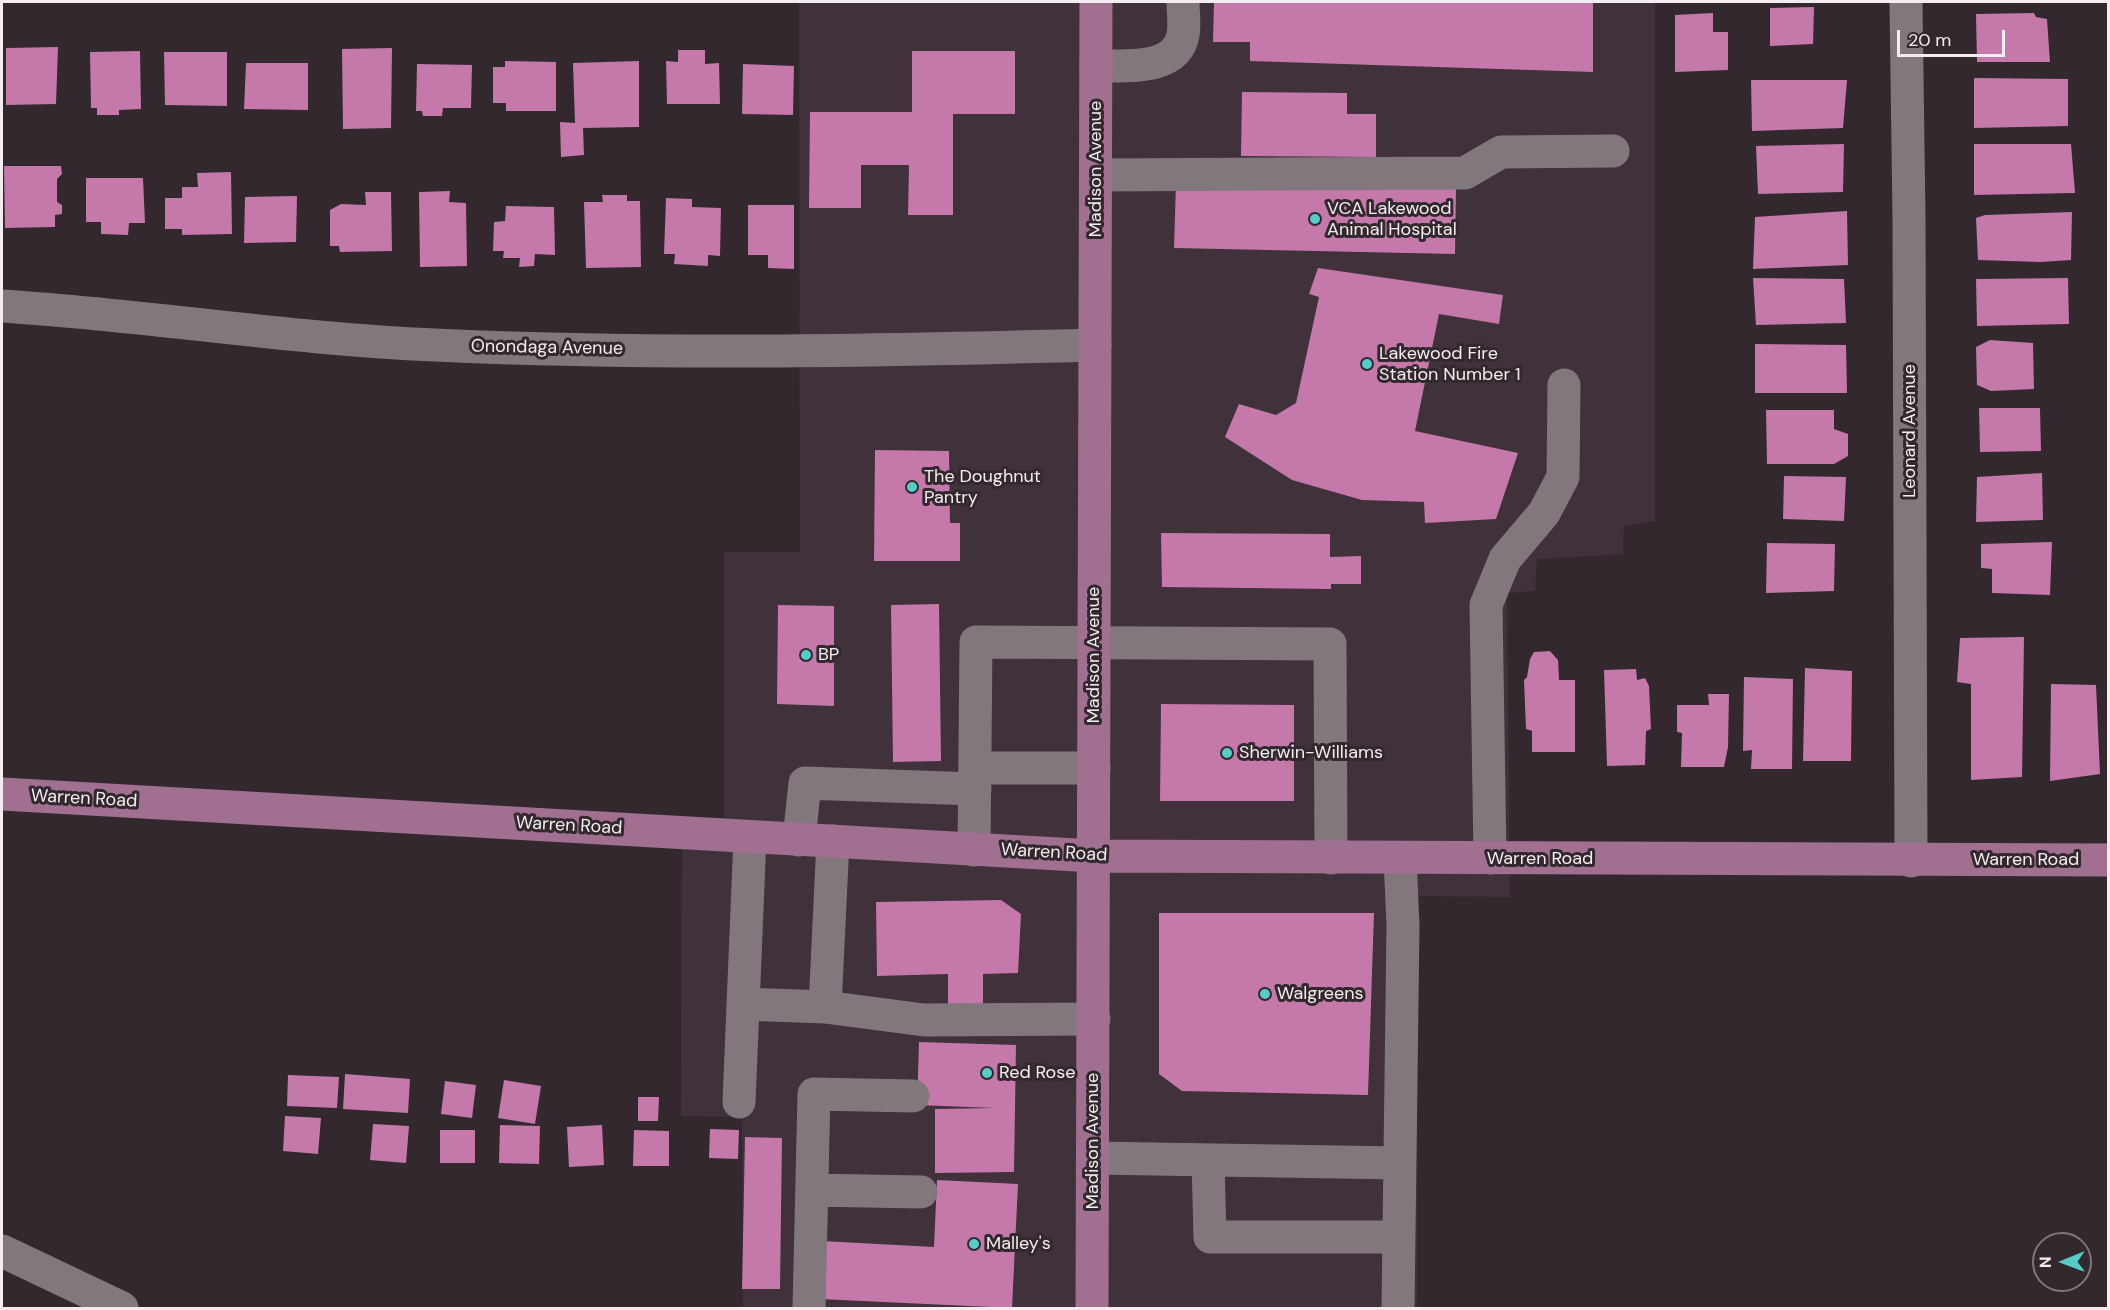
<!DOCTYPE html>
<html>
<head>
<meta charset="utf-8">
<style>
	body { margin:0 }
	#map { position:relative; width:2110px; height:1310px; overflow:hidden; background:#32282e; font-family:"DM Sans",sans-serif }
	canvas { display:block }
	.frame { position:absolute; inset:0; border:3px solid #f3edf1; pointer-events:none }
	.north { position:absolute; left:2032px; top:1232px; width:60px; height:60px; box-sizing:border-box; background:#32282e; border:2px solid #7f777c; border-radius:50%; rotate:269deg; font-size:16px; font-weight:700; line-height:24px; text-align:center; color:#f3edf1 }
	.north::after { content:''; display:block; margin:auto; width:21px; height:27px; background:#54cdc8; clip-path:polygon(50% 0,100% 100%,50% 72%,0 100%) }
	.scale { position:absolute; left:1897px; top:30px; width:108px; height:27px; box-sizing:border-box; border:3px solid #f3edf1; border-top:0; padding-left:8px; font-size:18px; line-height:21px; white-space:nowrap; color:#f3edf1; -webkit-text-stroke:4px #32282e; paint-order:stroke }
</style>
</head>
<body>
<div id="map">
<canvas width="2110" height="1310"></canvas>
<div class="frame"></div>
<div class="north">N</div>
<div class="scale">20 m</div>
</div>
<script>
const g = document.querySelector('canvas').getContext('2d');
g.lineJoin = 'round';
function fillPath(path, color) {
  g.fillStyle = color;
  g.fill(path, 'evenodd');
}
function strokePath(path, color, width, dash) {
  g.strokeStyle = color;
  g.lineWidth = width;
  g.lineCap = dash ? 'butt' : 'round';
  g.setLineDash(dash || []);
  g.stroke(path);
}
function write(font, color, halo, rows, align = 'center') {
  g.font = font + ' "DM Sans",sans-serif';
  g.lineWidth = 6;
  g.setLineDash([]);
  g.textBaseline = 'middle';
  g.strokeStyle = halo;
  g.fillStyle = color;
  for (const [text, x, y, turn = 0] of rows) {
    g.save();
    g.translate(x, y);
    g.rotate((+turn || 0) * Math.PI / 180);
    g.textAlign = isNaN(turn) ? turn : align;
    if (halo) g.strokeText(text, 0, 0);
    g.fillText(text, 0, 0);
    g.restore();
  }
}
fillPath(new Path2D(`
	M799,2H1655V521L1624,526L1623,554L1537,559L1535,591L1507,593L1510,897L1418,896L1417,1308H743L742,1117L681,1116L682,840L724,842V552H800Z`), '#40313a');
fillPath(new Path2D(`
	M1214,2H1593V72L1250,61V42H1213Z
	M1814,7L1813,44L1770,46V8Z
	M1713,13V32H1728V70L1675,72V15Z
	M2034,13L2036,17L2047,19L2050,62H1977L1976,14Z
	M58,47L56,104L6,105V48Z
	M392,48L391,128L343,129L342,49Z
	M678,50H705V64L719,63L720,104H667L666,61L678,62Z
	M140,51L141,109L119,110V115H97V108H91L90,52Z
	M912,51H1015V114H953V215H908L909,165H861V208H809L810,112H912Z
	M164,52H227V106L165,105Z
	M505,61L556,62V111H506V103H493V67H505Z
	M639,61V127L583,128L584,155L561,157L560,122L575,123L573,63Z
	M246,63H308V110L244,109Z
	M417,64L472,65L471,108H443L442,116H423L422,111H416Z
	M743,64L794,66L793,115L742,114Z
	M1974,78L2068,79V126L1974,128Z
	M1751,80H1847L1843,128L1752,131Z
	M1242,92L1347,93V114H1376V157L1241,156Z
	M1844,144L1843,192L1758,194L1756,146Z
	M1974,144H2071L2075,193L1974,195Z
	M4,166H61L62,174L57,179V202L62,205V214L55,215V227L5,228Z
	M231,172L232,234L182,235V229H165V198H182V187H198L197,173Z
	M86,178H143L145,223H129L128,235L101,234V222H86Z
	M1176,183L1456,189L1455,254L1174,248Z
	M450,191L449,202L466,203L467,266L420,267L419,192Z
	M365,192H391L392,251L340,252L339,246H330V210L341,204L366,205Z
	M602,195H627V201H640L641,267L586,268L584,202H603Z
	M297,196L296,242L244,243L245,197Z
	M666,198L692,199V207L721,208L720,256L708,255V266L674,264L675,254H664Z
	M748,205H794V269L768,268V255H748Z
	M506,206L554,207L555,255L535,254L534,266L519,267L520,258H503L504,251H493L494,222L505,221Z
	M1847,211L1848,265L1753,269L1755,217Z
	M2072,212L2071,260L2040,262L1978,260L1976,218L1985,215Z
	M1318,268L1503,295L1499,324L1439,314L1415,431L1518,453L1496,519L1425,523L1424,502L1362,500L1292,480L1225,437L1239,404L1276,415L1296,403L1319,297L1309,294Z
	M1753,278L1844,279L1846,323L1756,325Z
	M2068,278L2069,324L1977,326L1976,279Z
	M1990,340L2033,343L2034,389L1991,391L1977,385L1976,347Z
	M1755,344L1846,345L1847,393H1755Z
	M1979,408H2040L2041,451L1980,452Z
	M1766,410H1834V429L1848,434V456L1834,464H1767Z
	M875,450L949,451L950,523H960V561H874Z
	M2042,473L2043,520L1976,522L1977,477Z
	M1784,476L1846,477L1844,521L1783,519Z
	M1161,533L1330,534V557L1361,556V584H1331V589L1162,587Z
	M2052,542L2050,595L1992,593V569L1981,568V544Z
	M1767,543L1835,544L1834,591L1766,593Z
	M939,604L941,761L893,762L891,605Z
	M778,605L834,606V706L777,704Z
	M2024,637L2022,777L1971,780V684L1957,682L1960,638Z
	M1550,651L1558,660L1559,680H1575V752H1532V731L1526,729L1524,680L1527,677L1530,659L1534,652Z
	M1805,668L1852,671L1851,761H1803Z
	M1636,669L1637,680L1645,678L1649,686L1651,729L1646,731L1645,765L1607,766L1604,670Z
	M1744,677L1793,679L1792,769H1751L1752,750L1743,751Z
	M2051,684L2096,685L2100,774L2050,781Z
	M1708,694H1729L1728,747L1724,767H1681L1682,733L1677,732V705H1709Z
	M1161,704L1294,705V801H1160Z
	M1001,900L1021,914L1018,973L983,974V1010L948,1011V974L877,976L876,902Z
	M1159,913H1374L1368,1095L1182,1091L1159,1074Z
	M919,1042L1016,1045L1014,1172L935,1173V1109L995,1108L917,1105Z
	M345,1074L410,1079L408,1113L343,1109Z
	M288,1075L339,1077L337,1108L287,1106Z
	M504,1080L541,1086L535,1124L498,1118Z
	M445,1081L476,1085L472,1118L441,1114Z
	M638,1097H659L658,1121H638Z
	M285,1116L321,1118L318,1154L283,1151Z
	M373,1124L409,1126L406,1163L370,1160Z
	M500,1125L540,1126L539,1164L499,1163Z
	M602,1125L604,1165L569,1167L567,1127Z
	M710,1129L739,1130L738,1159L709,1158Z
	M440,1130H475V1163H440Z
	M634,1130L669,1131V1166H633Z
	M745,1137L782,1138L780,1289H742Z
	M937,1180L1018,1184L1012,1308L819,1299L822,1241L934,1247Z`), '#c479aa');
strokePath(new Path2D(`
	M1906,2L1909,219L1911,861
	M1096,66C1124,65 1176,72 1183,35C1185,25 1183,12 1183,2
	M1096,175L1465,173L1501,152L1613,151
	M2,306C146,315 290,339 435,345C654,355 875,351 1095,345
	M975,768H1094
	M799,840L805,783L975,789
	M974,850L976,642L1330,644L1331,858
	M1490,858L1486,605L1505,559L1544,513L1563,477L1564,385
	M743,1004L825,1007L924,1020L1094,1019
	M825,1007L833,841
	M739,1102L750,837
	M1093,1158L1400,1163
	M1208,1160L1210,1237H1399
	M812,1190L921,1192
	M2,1251L122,1308
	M809,1308L814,1094L913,1096
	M1398,1308L1403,925L1400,858`), '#83777e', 33);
strokePath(new Path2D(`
	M2,794L1094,856L2108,860
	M1092,1308L1096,2`), '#a16f90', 33);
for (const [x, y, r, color] of [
	[1315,219,6,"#54cdc8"],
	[1367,364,6,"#54cdc8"],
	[912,487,6,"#54cdc8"],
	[806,655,6,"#54cdc8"],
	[1227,753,6,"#54cdc8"],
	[1265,994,6,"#54cdc8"],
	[987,1073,6,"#54cdc8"],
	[974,1244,6,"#54cdc8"]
]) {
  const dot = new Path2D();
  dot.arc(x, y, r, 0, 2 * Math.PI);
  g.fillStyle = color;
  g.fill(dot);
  strokePath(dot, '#32282e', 2);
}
write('18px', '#f3edf1', '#32282e', [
	["Madison Avenue",1096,169,-90],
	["Onondaga Avenue",547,348,1],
	["Leonard Avenue",1910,431,-90],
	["Madison Avenue",1094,655,-90],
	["Warren Road",84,799,3],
	["Warren Road",569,826,3],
	["Warren Road",1054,853,3],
	["Warren Road",1540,859],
	["Warren Road",2026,860],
	["Madison Avenue",1093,1141,-90]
]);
write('18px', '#f3edf1', '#32282e', [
	["VCA Lakewood",1327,209],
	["Animal Hospital",1327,230],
	["Lakewood Fire",1379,354],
	["Station Number 1",1379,375],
	["The Doughnut",924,477],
	["Pantry",924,498],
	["BP",818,655],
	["Sherwin-Williams",1239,753],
	["Walgreens",1277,994],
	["Red Rose",999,1073],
	["Malley's",986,1244]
], 'left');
</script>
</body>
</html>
